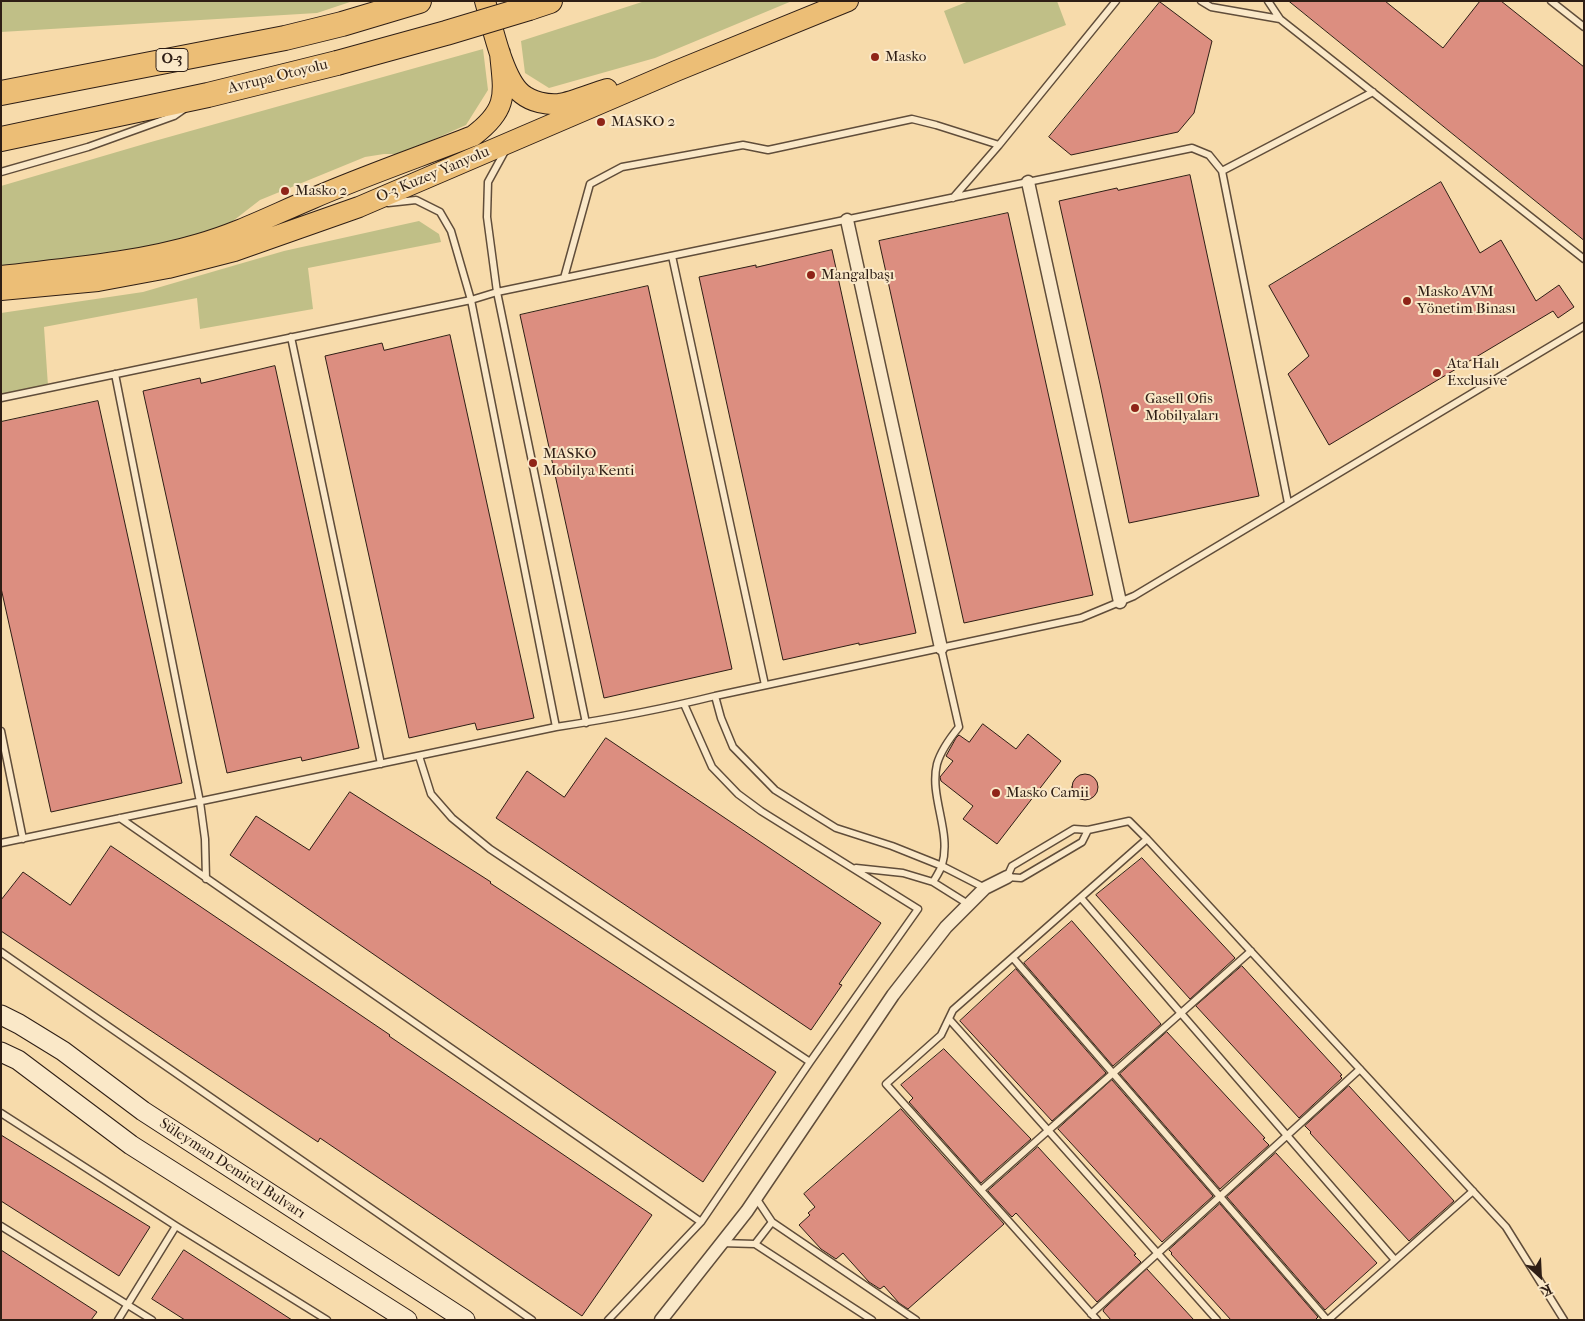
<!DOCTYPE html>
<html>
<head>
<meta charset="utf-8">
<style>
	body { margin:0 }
	#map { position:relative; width:1585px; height:1321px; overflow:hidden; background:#f7dbab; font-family:"IM FELL French Canon",serif }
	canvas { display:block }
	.frame { position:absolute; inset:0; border:2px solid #2e1e15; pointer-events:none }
	.north { position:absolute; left:1515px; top:1251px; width:50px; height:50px; -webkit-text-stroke:4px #fae8c8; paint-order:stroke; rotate:155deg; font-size:14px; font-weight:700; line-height:20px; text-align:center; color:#2e1e15 }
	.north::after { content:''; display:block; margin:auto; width:18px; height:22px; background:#2e1e15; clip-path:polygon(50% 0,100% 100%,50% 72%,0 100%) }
</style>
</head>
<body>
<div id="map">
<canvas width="1585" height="1321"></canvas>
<div class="frame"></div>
<div class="north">K</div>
</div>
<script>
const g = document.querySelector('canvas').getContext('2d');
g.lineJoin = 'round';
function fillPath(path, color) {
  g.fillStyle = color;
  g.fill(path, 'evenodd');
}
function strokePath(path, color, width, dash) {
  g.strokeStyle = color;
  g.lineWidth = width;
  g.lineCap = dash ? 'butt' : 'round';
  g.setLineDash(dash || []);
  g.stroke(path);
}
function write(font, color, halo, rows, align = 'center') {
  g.font = font + ' "IM FELL French Canon",serif';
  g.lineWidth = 4;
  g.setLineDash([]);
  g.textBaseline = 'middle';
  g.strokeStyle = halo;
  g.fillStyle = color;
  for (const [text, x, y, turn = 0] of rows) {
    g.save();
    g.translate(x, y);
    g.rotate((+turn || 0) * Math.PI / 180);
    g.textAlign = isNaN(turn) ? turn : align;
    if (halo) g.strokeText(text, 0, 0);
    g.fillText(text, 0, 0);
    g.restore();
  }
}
fillPath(new Path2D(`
	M1,1H353L317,13L1,32Z
	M645,1H792L655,58L549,88L525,73L521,41Z
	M969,1H1057L1066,25L964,64L944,11Z
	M483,49L488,90L466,125L401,154H384L365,157L260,200L229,224L163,248L1,269V186L151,142Z
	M419,221L439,234L441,242L308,268L313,309L200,329L197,298L44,327L48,386L1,396V313L143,292L284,251Z`), '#c0bf87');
const building = new Path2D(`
	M1289,1H1385L1443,48L1480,1H1501L1584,67V240Z
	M1160,2L1212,41L1194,113L1178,132L1071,155L1049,137Z
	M1190,175L1259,496L1129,523L1100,384L1059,201L1117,188L1118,190Z
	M1441,182L1480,253L1501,240L1536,301L1559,285L1574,307L1558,318L1553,311L1329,445L1288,374L1309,356L1269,286Z
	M1008,213L1093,595L964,623L879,241Z
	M832,250L916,633L859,645V643L783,660L699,277L756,265V267Z
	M648,286L732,669L604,698L520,315Z
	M450,335L534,718L477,730L475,723L409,738L325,356L382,343L384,350Z
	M275,366L359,748L302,761L301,757L227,773L143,391L200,378L201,383Z
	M98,401L182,783L51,812L1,588V422Z
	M983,724L1016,749L1028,734L1061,761L997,844L963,819L973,806L941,781L940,777L953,761L946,756L956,738L959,735L969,742Z
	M606,738L881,923L839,984L842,985L811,1030L496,818L527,771L564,797Z
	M1072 787a13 13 0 1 1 26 0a13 13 0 1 1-26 0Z
	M350,792L491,882L490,883L776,1072L703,1182L230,855L256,816L309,850Z
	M111,846L390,1035L389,1036L652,1215L582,1316L320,1138L318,1142L1,931V900L23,872L70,905Z
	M1142,858L1235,958L1190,999L1096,895Z
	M1072,921L1161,1024L1113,1066L1024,963Z
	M1242,966L1342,1075L1340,1076L1342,1078L1299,1118L1196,1006Z
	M1016,969L1106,1073L1052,1121L960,1021Z
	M1167,1032L1265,1138L1263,1139L1269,1145L1220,1189L1120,1074Z
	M944,1049L1031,1139L981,1183L909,1102L913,1098L901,1085Z
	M1112,1080L1213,1196L1162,1242L1058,1129Z
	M1349,1086L1454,1201L1409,1241L1310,1133L1311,1132L1305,1126Z
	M901,1109L1004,1224L908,1309L899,1303L884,1286L880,1289L869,1282L843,1253L836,1259L821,1249L799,1225L810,1215L808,1213L815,1207L804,1194Z
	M1,1135L150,1227L119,1276L1,1201Z
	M1038,1147L1136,1254L1134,1255L1141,1262L1097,1302L1016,1213L1012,1217L988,1191Z
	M1276,1153L1377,1263L1325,1310L1227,1197Z
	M1220,1204L1318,1317L1315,1320H1231L1171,1254L1172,1253L1169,1250Z
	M1,1250L97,1312L91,1320H1Z
	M184,1250L292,1320H185L152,1299Z
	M1147,1269L1194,1320H1111L1103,1311L1104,1309Z`);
fillPath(building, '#dc8e80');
strokePath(building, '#2e1e15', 1);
const service = new Path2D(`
	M1201,1L1211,7L1280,19L1584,259
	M1268,1L1280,19
	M1551,1L1584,27
	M505,151L488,182L487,217L497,292L586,723
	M1222,171L1373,92
	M1,172L88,147L174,116L184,109
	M953,198L999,145L1116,1
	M388,203L416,200L440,212L451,231L471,300L556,727
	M672,256L765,685
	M564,278L590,184L622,167L743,145L768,150L912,119L936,125L999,145
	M291,337L381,764
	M115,374L200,802L205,839L206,879
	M1,398L471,300L497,292L1192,148L1209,155L1222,171L1288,503
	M715,696L721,718L733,747L775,790L836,828L892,846L942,866L985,888
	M1,731L23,839
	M419,756L431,794L452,818L490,849L810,1062
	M120,818L701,1222
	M1088,830L1082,842L1021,878L1007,877L1012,866L1074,829L1088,830L1129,821L1147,839L1506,1227L1564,1320
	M1,843L556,727C609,719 663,709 715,696L1081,618L1134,596L1584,326
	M856,868L903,873L933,882L968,904
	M933,882C936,877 940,871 942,865C952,832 929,797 937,764C941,750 950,738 959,727L941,648
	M1081,898L1395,1260
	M1,952L532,1320
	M1013,958L1327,1320
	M949,1019L1217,1320
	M1,1113L176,1226L327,1320
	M981,1190L1251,951
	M756,1198L772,1222
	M1,1226L152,1320
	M721,1243L755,1244
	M1091,1314L1360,1069
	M118,1320L176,1226
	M608,1320L701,1222L810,1062L918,909L761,811L738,794L712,767L684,704
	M872,1320L755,1244L772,1222L916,1320
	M1097,1320L886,1084L941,1035L953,1010L1147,839
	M1328,1320L1473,1191`);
const minor = new Path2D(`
	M1028,182L1120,602
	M847,220L941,648
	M661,1320L747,1211L893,995L946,927L985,888L1007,877`);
const secondary = new Path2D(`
	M1,1015L19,1024L63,1051L143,1111L465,1320
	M1,1052L18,1060L131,1145L407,1320`);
const primary = new Path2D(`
	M485,1C492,25 503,79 522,94C532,102 547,105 559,104C573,102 593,93 607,89
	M1,276C67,268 135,263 199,244C238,233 273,215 311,199C364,176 419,157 473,136C509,109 504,94 500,53
	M1,290L98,281L168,268L234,251L359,207L676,71L848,1`);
const motorway = new Path2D(`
	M529,8L550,1
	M1,93L285,38L342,24L419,1
	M1,139L208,95L337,63`);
strokePath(service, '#604d3a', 9);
strokePath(minor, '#604d3a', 15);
strokePath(secondary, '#2e1e15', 21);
strokePath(primary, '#2e1e15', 22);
strokePath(motorway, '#2e1e15', 26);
strokePath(service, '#fae8c8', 6);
strokePath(minor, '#fae8c8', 12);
strokePath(secondary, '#fae8c8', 19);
strokePath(primary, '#ecbe76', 20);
strokePath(motorway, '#ecbe76', 24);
const motorwayBridge = new Path2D(`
	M337,63L446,33L529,8`);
strokePath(motorwayBridge, '#2e1e15', 26, []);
strokePath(motorwayBridge, '#ecbe76', 24);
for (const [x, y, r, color] of [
	[875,57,5,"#8f2418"],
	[601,122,5,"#8f2418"],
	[285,191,5,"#8f2418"],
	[811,275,5,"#8f2418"],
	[1407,301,5,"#8f2418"],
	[1437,373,5,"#8f2418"],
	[1135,408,5,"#8f2418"],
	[533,463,5,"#8f2418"],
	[996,793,5,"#8f2418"]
]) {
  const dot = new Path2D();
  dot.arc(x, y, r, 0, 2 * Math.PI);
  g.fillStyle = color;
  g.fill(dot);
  strokePath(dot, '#fae8c8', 2);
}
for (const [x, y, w] of [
	[172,60,32]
]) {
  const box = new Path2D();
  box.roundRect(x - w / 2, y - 11.5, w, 23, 4);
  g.fillStyle = '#fae8c8';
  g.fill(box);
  strokePath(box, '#2e1e15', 1);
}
write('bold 14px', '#2e1e15', null, [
	["O-3",172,60]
]);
write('15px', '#2e1e15', '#fae8c8', [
	["Masko",885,57],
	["MASKO 2",611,122],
	["Masko 2",295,191],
	["Mangalbaşı",821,275],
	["Masko AVM",1417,292],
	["Yönetim Binası",1417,309],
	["Ata Halı",1447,364],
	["Exclusive",1447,381],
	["Gasell Ofis",1145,399],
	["Mobilyaları",1145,416],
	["MASKO",543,454],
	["Mobilya Kenti",543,471],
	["Masko Camii",1006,793]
], 'left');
write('15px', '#2e1e15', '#fae8c8', [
	["Avrupa Otoyolu",278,77,-14],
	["O-3 Kuzey Yanyolu",433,175,-23],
	["Süleyman Demirel Bulvarı",232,1169,33]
]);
</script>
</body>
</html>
